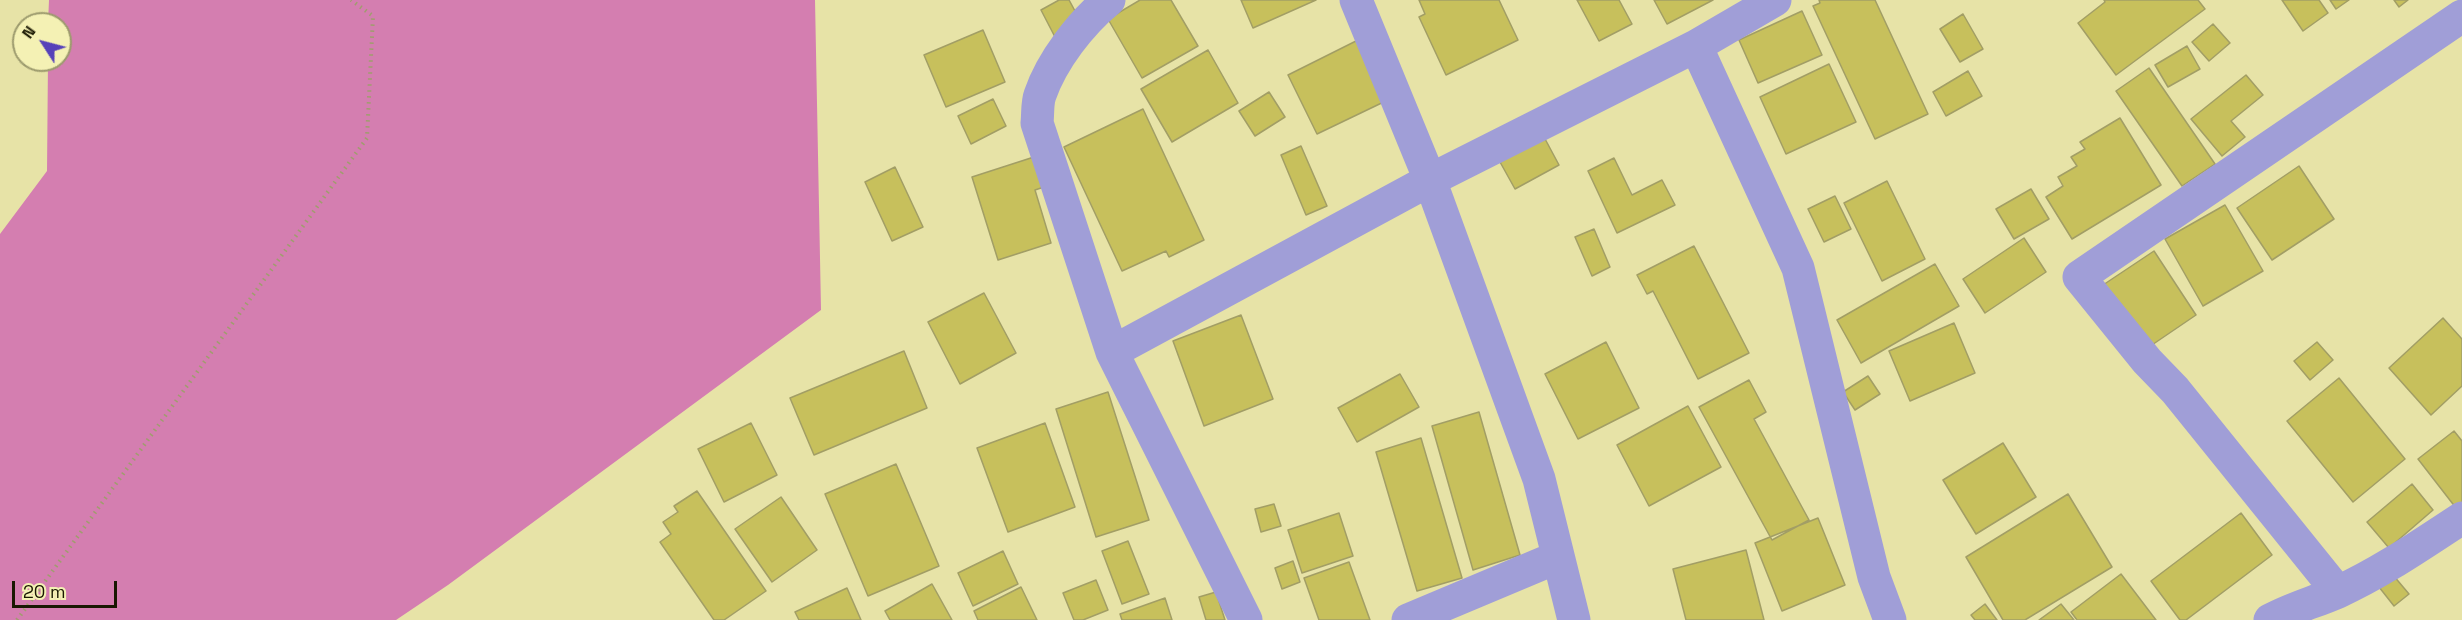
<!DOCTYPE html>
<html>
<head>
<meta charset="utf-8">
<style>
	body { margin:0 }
	#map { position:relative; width:2462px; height:620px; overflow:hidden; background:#e7e3a7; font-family:"Space Grotesk",sans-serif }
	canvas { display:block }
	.north { position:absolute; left:12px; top:12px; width:60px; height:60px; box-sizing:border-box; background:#f4f1b4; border:2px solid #9c9a6d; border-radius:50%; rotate:306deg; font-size:16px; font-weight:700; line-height:24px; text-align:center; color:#191802 }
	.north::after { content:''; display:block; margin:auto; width:21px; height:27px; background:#5641b9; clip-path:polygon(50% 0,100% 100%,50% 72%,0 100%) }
	.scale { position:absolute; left:12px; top:581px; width:105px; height:27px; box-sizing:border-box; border:3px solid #191802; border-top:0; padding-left:8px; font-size:18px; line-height:21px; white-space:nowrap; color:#191802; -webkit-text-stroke:4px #f4f1b4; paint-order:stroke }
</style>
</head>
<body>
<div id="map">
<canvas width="2462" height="620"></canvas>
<div class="north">N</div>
<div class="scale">20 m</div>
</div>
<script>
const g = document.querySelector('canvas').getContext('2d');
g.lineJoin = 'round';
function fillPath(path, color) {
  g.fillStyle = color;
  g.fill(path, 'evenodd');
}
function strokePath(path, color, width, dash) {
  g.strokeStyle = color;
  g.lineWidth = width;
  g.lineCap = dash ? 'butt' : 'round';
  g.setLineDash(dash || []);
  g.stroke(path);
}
fillPath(new Path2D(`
	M49,0H815L821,310L448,585L396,620H0V234L47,171L48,60H60V24H48Z`), '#d47eb0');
const building = new Path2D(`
	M1059,0H1069L1081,22L1055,37L1041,10Z
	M1140,0H1171L1198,46L1142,78L1108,19Z
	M1241,0H1316L1253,28Z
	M1419,0H1499L1518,40L1446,75L1419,17L1425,14Z
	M1577,0H1619L1632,24L1599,41Z
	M1654,0H1713L1667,24Z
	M1819,0H1875L1928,114L1875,139L1813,6L1820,3Z
	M2104,0H2198L2205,9L2116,75L2078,23L2105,2Z
	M2282,0H2319L2328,13L2303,31Z
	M2330,0H2349L2336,9Z
	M2394,0H2408L2399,7Z
	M1802,11L1822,55L1758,83L1739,40Z
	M1963,14L1983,49L1960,62L1940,29Z
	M2213,24L2230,43L2209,61L2192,42Z
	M983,30L1005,82L946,107L924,55Z
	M1362,38L1392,98L1317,134L1288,75Z
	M2187,46L2200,69L2168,87L2155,65Z
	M1208,50L1238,103L1172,142L1141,89Z
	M1829,64L1856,122L1786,154L1760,97Z
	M2149,68L2215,164L2182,186L2116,91Z
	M1968,71L1982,96L1946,116L1933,92Z
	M2246,75L2263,95L2231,121L2245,137L2222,156L2191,119Z
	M1269,92L1285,117L1255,136L1239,111Z
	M993,99L1006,126L971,144L958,116Z
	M1143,109L1204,240L1169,257L1166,251L1122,271L1064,147Z
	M2120,118L2161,185L2072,239L2046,197L2063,186L2058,177L2077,166L2071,157L2085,149L2080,142Z
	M1544,137L1559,165L1515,189L1500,162Z
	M1301,146L1327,206L1306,215L1281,155Z
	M1037,156L1047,186L1035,190L1051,243L998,260L972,177Z
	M1614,158L1632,195L1662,180L1675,205L1617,233L1588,171Z
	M2299,166L2334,219L2272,260L2237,208Z
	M895,167L923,227L892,241L865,182Z
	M1887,181L1925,259L1882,281L1844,203Z
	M2031,189L2049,219L2014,239L1996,209Z
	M1835,196L1851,229L1824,242L1808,209Z
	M2225,205L2263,271L2203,306L2165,239Z
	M1594,229L1610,267L1592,276L1575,237Z
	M2024,238L2046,272L1985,313L1963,279Z
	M1694,246L1749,353L1698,379L1653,291L1647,294L1637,275Z
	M2154,251L2196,315L2146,349L2103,285Z
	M1935,264L1959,306L1861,363L1837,320Z
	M984,293L1016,353L960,384L928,322Z
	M1241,315L1273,399L1204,426L1173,341Z
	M2443,318L2462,339V386L2431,415L2389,368Z
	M1954,323L1975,373L1910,401L1889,351Z
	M1606,342L1639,408L1578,439L1545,374Z
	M2317,342L2333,360L2310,380L2294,361Z
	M904,351L927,408L814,455L790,398Z
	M1400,374L1419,407L1357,442L1338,408Z
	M1868,376L1880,394L1855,410L1843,392Z
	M2339,378L2405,459L2353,502L2287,421Z
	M1749,380L1766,412L1754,419L1809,520L1772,540L1699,407Z
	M1108,392L1149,520L1096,537L1056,409Z
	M1688,406L1721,467L1649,506L1617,445Z
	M1479,412L1520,555L1473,570L1432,426Z
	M751,423L777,475L724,502L698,449Z
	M1045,423L1075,507L1008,532L977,448Z
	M2454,431L2462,441V503L2456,508L2418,459Z
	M1421,438L1462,578L1417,591L1376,452Z
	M2003,443L2036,497L1976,534L1943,480Z
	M896,464L939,566L868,596L825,494Z
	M2412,484L2433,510L2389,548L2367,522Z
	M697,491L766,591L724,620H714L660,542L671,534L663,522L678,512L674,506Z
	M2068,494L2112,567L2025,620H2003L1966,557Z
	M781,497L817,550L772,582L735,529Z
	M1274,504L1281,526L1261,532L1255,509Z
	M1339,513L1353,556L1302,573L1288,530Z
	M2241,513L2272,555L2186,620H2180L2151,581Z
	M1818,518L1845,585L1782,611L1755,543Z
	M1128,541L1149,594L1122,604L1102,551Z
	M1746,550L1764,620H1686L1673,569Z
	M1003,551L1018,584L973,606L958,573Z
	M1293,561L1300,582L1282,589L1275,568Z
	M1349,562L1370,620H1319L1304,578Z
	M2121,574L2156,620H2077L2071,612Z
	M2393,575L2409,594L2394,606L2379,587Z
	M1096,580L1108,610L1083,620H1074L1063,593Z
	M932,584L952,620H890L885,611Z
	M1021,587L1037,620H978L974,611Z
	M847,588L861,620H799L795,612Z
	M1216,592L1225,620H1206L1199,597Z
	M1165,598L1172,620H1122L1120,614Z
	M1985,604L1997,620H1975L1971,615Z
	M2061,604L2074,620H2039Z`);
fillPath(building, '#c7c05c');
strokePath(building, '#a29e65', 1.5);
strokePath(new Path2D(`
	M17,620L367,138L373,16L351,0`), '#a09d6e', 4, [1.5, 4.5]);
strokePath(new Path2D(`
	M1109,0C1081,23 1052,60 1040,95C1037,103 1038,115 1037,123L1112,352L1246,620
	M1356,0L1430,180L1539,479L1574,620
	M1696,46L1798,268L1874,577L1890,620
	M1112,352L1430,180L1696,46L1775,0
	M2338,592L2175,390L2147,361L2079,277L2462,16
	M1408,620L1558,557
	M2270,620C2292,608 2315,602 2338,592C2382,572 2422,544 2462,518`), '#a09ed7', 33);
</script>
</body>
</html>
